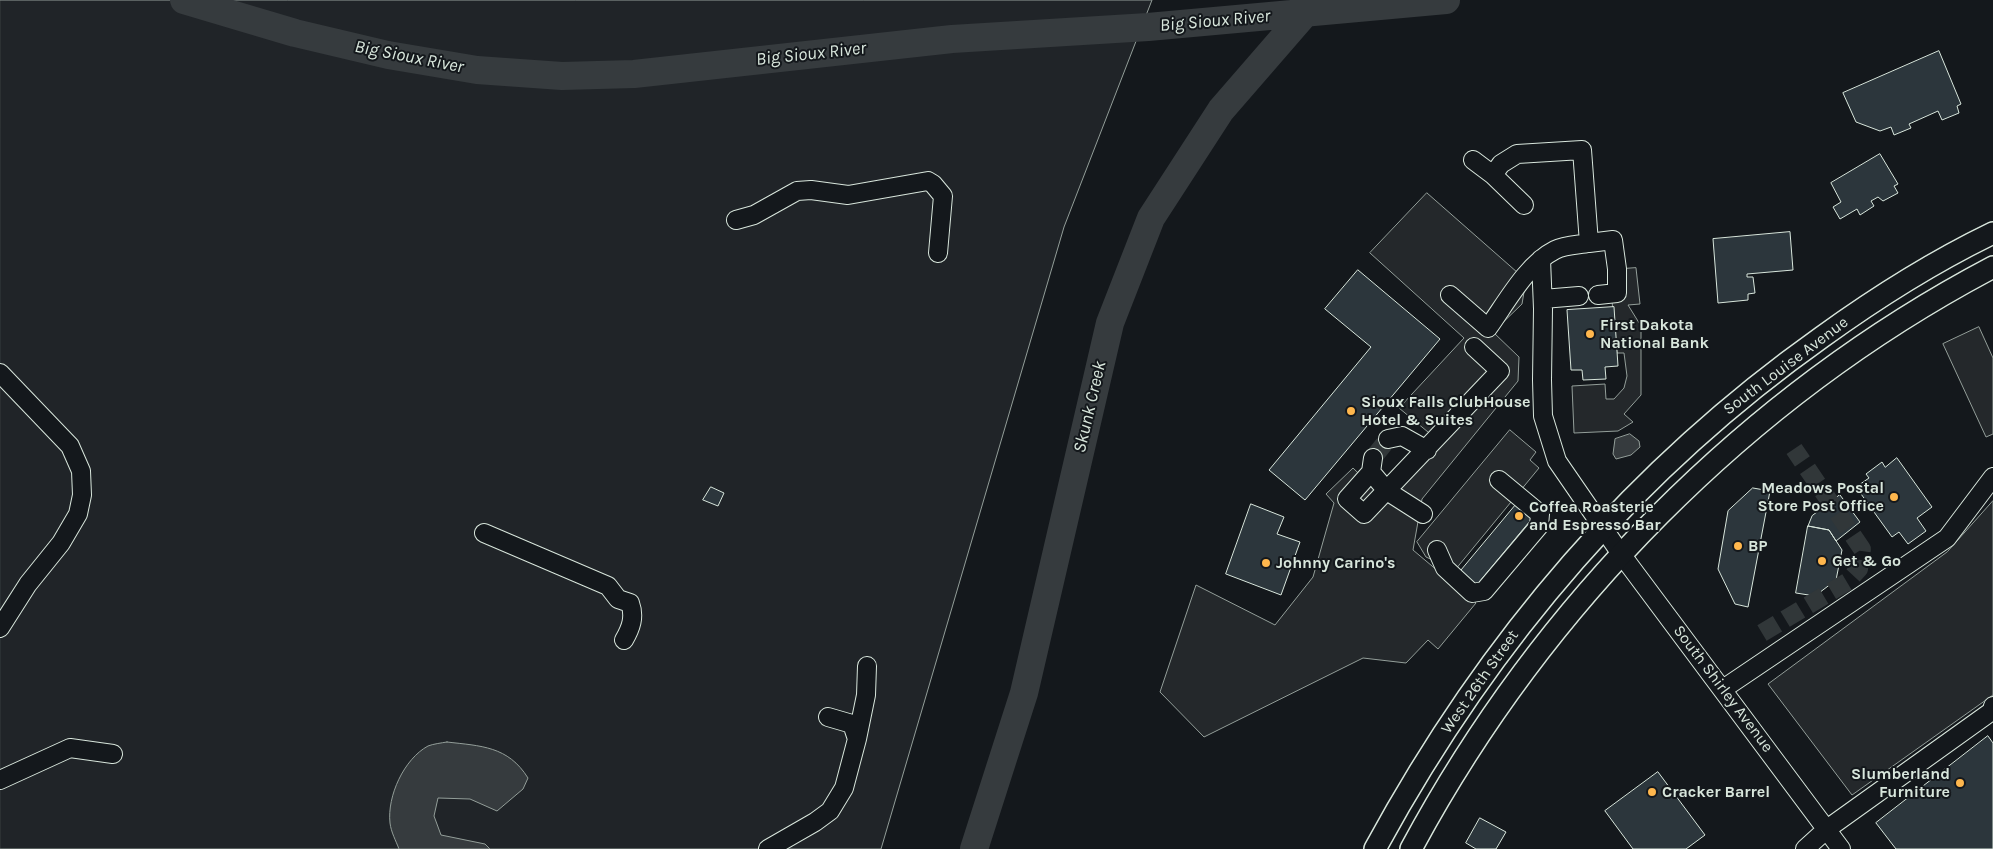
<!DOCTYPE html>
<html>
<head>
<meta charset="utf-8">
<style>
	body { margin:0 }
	canvas { display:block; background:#14181c }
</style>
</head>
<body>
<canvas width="1993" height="849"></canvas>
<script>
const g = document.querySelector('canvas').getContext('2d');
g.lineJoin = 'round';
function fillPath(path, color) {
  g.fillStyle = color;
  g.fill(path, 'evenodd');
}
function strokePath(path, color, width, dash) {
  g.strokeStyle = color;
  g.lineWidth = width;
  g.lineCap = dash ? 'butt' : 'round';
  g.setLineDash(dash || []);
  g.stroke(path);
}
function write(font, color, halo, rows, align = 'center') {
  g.font = font + ' Karla,sans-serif';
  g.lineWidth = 4;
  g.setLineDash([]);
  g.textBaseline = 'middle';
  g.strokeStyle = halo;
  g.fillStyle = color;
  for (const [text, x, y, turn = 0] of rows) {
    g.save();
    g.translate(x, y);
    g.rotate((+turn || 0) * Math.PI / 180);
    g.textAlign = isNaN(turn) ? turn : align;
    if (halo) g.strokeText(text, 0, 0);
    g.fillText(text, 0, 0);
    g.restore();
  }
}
const green = new Path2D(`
	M0,0H1152L1064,227L881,849H0Z`);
fillPath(green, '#202428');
strokePath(green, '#939e99', 1);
const parking = new Path2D(`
	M1427,193L1526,280L1522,304L1493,332L1519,357L1518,381L1422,499L1413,550L1476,603L1438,649L1428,640L1406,663L1363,658L1204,737L1160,692L1196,585L1275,625L1313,577L1334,503L1326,494L1353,468L1382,496L1434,437L1399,408L1464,338L1370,253Z
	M1636,268L1640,304L1628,305L1641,326V395L1624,414L1633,422L1618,431L1574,433L1572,386L1605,384L1606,399H1614L1624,388L1627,376L1624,353H1617L1609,270Z
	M1979,327L1993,358V434L1986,437L1943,344Z
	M1510,430L1536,452L1530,460L1539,468L1455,570L1426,557L1417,542Z
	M1993,501V695L1852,795L1768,684L1947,552Z`);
fillPath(parking, '#24282b');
strokePath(parking, '#939e99', 1);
const water = new Path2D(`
	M1630,434L1639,441L1640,447L1631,455L1616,459L1613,454L1615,439Z
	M447,742C481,746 508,746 528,778L523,789L497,811L470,799L438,798L434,816L441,835L485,844L490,849H399C396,841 391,832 390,823C387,796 404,759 428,746C433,744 441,743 447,742Z`);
fillPath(water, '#363b3e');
strokePath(water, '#939e99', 1);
strokePath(new Path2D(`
	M184,0L295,33L388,55L477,70L562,76L634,74L952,39L1148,27L1446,0
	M974,849L1024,693L1110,323L1151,218L1221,110L1306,12`), '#363b3e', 28);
const building = new Path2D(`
	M1939,51L1961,104L1957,106L1959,113L1942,120L1938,111L1909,124L1911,128L1894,135L1891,127L1880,131L1856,122L1843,93Z
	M1880,154L1898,184L1894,186L1898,193L1883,201L1878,197L1871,201L1874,206L1860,215L1857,209L1840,219L1833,207L1841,202L1831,183Z
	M1790,232L1793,270L1747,274V277H1753L1755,293L1748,294V300L1718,303L1713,239Z
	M1358,270L1440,339L1305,500L1269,470L1371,347L1325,309Z
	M1614,307L1618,366L1605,367L1606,379L1583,380L1582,370H1571L1567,310Z
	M1897,458L1932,507L1917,518L1926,531L1908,544L1899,532L1892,537L1856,487L1869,478L1866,474L1882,462L1885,467Z
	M711,487L724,493L718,506L703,500Z
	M1753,488L1770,491L1748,607L1735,604L1718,569L1728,511Z
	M1840,495L1860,522L1836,541L1829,530L1808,526L1812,516Z
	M1519,501L1535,515L1475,587L1459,573Z
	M1251,504L1284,517L1277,534L1300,542L1281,595L1226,574Z
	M1808,526L1829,530L1842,550L1836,580L1815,596L1796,593Z
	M1988,736L1993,743V849H1896L1876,823Z
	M1658,772L1705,835L1686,849H1633L1605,811Z
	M1480,818L1506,832L1496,849H1476L1466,843Z`);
fillPath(building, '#2c363c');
strokePath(building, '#d8e6dc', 1);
strokePath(new Path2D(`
	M1373,458L1388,439
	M1762,633L1847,582L1859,569L1862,549L1794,449`), '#313739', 18, [18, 9]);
const minor = new Path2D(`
	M1473,160L1493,175
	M736,220L754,215L797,191L811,190L848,195L928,181L933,184L943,196L938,253
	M1589,243L1613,240L1617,269V293L1598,295
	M1541,259L1543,309L1542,380L1543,416L1557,461L1621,554L1841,849
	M1450,295L1488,328C1506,303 1527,264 1555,250C1565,245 1578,245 1589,243L1582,150L1517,154L1501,164L1493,175L1524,205
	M1543,299L1579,296
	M0,373L70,446L81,471L82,495L78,514L61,543L28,584L0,628
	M1388,439L1402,436L1427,450
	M1373,458L1371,472L1387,491L1423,514
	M1371,472L1347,499L1364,514L1500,371L1474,347
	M484,533L608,586L618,599L630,603C635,617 631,628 624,640
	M1437,550L1445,568L1472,593L1484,591L1539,526L1540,514L1499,480
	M1723,689L1947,538L1993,477
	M857,739L866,695L867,666
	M0,780L70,748L113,754
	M768,849L815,822L830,811L844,788L857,739L852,724L828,717
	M1805,849L1827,829L1992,711L1993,706`);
const major = new Path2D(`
	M1375,849C1485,646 1633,471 1822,337C1876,298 1933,262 1993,233
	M1411,849C1542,605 1748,396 1993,267`);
strokePath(minor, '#d8e6dc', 20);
strokePath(major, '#d8e6dc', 24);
strokePath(minor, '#14181c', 18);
strokePath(major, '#14181c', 21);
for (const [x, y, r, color] of [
	[1590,334,5,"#ffb74d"],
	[1351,411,5,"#ffb74d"],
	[1894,497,5,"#ffb74d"],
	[1519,516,5,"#ffb74d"],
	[1738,546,5,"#ffb74d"],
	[1822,561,5,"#ffb74d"],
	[1266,563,5,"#ffb74d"],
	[1960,783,5,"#ffb74d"],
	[1652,792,5,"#ffb74d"]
]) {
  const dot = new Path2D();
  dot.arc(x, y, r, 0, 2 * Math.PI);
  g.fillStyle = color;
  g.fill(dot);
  strokePath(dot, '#14181c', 2);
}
write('bold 16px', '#d8e6dc', '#14181c', [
	["First Dakota",1600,325],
	["National Bank",1600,343],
	["Sioux Falls ClubHouse",1361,402],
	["Hotel & Suites",1361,420],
	["Meadows Postal",1884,488,"right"],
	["Store Post Office",1884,506,"right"],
	["Coffea Roasterie",1529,507],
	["and Espresso Bar",1529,525],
	["BP",1748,546],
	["Get & Go",1832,561],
	["Johnny Carino's",1276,563],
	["Slumberland",1950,774,"right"],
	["Furniture",1950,792,"right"],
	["Cracker Barrel",1662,792]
], 'left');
write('16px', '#d8e6dc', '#14181c', [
	["South Louise Avenue",1786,366,-37],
	["West 26th Street",1480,682,-55],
	["South Shirley Avenue",1723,689,53]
]);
write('italic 18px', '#d8e6dc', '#14181c', [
	["Big Sioux River",1215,21,-5],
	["Big Sioux River",811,54,-6],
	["Big Sioux River",409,57,11],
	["Skunk Creek",1090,407,-77]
]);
</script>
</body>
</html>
